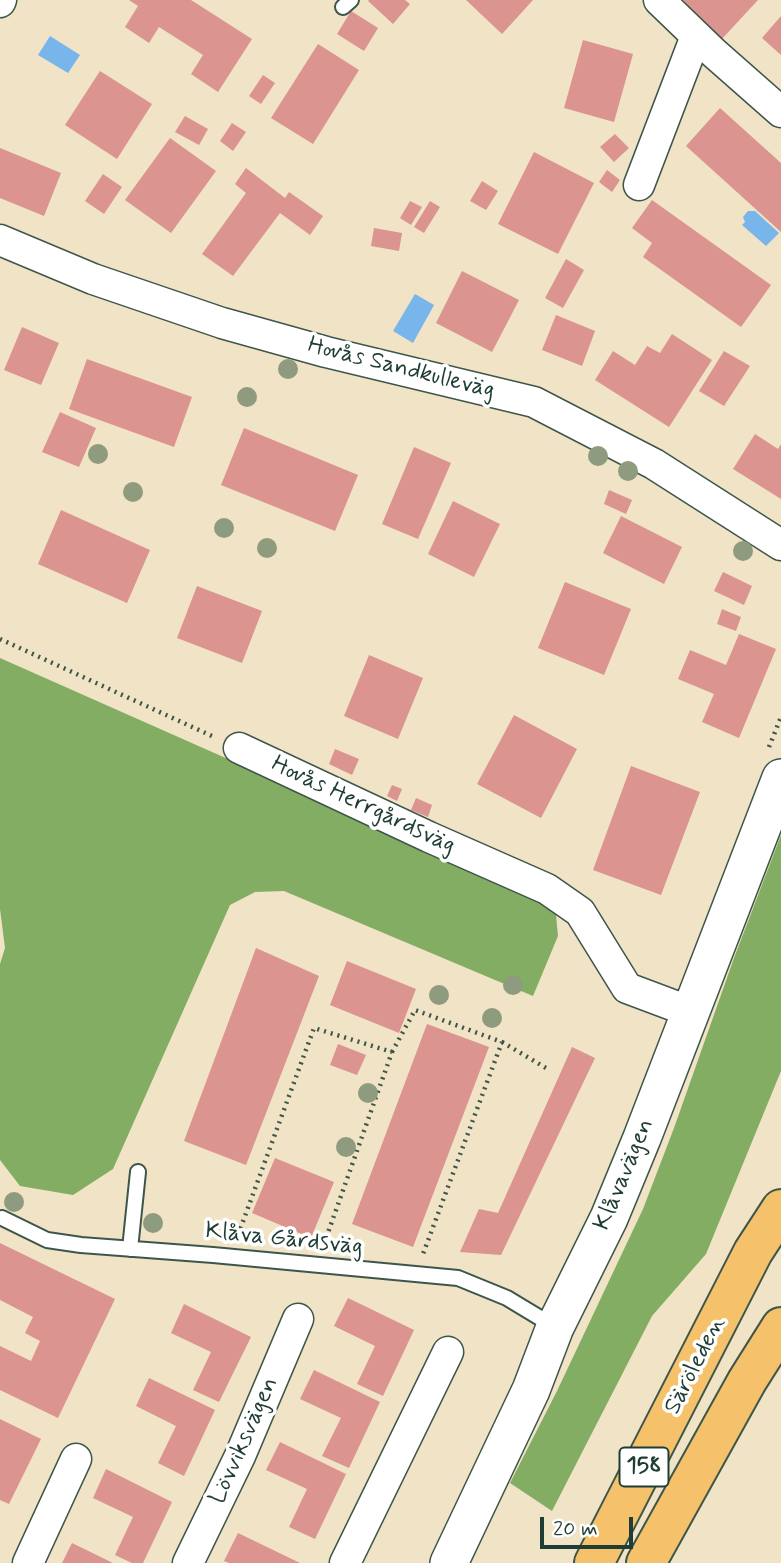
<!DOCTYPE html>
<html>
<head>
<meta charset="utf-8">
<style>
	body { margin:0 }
	#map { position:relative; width:781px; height:1563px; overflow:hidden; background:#f0e3c6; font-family:Mynerve,sans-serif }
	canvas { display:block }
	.scale { position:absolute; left:540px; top:1517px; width:93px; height:32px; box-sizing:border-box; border:4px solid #1f3d34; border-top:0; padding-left:9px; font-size:21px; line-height:24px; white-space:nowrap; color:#1f3d34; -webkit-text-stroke:5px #fff; paint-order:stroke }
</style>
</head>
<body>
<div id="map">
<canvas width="781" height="1563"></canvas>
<div class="scale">20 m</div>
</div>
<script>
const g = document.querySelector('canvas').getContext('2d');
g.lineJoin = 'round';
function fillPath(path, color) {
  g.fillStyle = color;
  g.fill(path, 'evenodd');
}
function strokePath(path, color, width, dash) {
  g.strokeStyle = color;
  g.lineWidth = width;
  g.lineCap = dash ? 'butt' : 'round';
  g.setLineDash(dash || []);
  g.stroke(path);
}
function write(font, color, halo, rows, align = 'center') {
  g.font = font + ' Mynerve,sans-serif';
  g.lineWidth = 7;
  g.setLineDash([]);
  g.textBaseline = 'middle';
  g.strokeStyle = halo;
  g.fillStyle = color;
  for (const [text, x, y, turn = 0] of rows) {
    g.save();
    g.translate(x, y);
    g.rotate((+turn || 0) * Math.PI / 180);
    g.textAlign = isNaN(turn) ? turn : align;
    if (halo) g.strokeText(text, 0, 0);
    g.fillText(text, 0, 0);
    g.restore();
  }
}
fillPath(new Path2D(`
	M0,658L555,904L558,936L533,996L284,891L255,892L230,905L113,1169L73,1195L20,1186L0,1160V964L5,948L0,909Z
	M781,835V1071L706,1254L652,1316L552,1511L510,1483L557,1391L643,1209L674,1128L734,958Z`), '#84ad64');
fillPath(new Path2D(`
	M50,36L80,55L68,73L38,55Z
	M748,211H755L779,233L766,246L742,225L745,222L743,217Z
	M415,294L434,305L413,343L393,331Z`), '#77b5ea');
fillPath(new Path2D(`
	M129,0H191L252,39L218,92L191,74L203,55L159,27L149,43L125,27L138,6Z
	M369,0H405L410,4L393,24L368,1Z
	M466,0H533L502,34Z
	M684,0H758L721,40L681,3Z
	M351,11L378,28L364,51L337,34Z
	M781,16V55L762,38Z
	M583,40L633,54L614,122L564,108Z
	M318,44L359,70L313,144L271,118Z
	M100,71L152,104L117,159L65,125Z
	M263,75L275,83L261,104L249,96Z
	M720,108L781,163V232L686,146Z
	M185,116L208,129L199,145L175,132Z
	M232,123L246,132L233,151L220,141Z
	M615,134L629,148L614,162L600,147Z
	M170,138L216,171L171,233L125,200Z
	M0,148L61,173L44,216L0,198Z
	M534,152L594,183L558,254L498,224Z
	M246,168L285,198L289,192L323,216L310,235L280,213L233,276L202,254L246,193L235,184Z
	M607,170L620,180L612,192L599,182Z
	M103,174L122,187L104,214L85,201Z
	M482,181L498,191L486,210L470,201Z
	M652,200L771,285L741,327L643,257L652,243L632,228Z
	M410,201L422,207L411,225L400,218Z
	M430,201L440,207L424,233L414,227Z
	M374,228L402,233L399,251L371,246Z
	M566,259L584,270L563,308L545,298Z
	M462,271L519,300L492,352L436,323Z
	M556,315L595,331L582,366L542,350Z
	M22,327L59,343L41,385L4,370Z
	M672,334L712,360L669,427L595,380L613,351L635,365L647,346L660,353Z
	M724,351L750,366L724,406L699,391Z
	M87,359L192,397L174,447L69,409Z
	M60,412L96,428L79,467L42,452Z
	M244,428L358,475L335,531L221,485Z
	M755,434L778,449L781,444V499L733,469Z
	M414,447L451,463L418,539L382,524Z
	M609,490L632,500L626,514L604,504Z
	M453,501L500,524L474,577L428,554Z
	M61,510L150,550L127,603L38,564Z
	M621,516L682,547L664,584L603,553Z
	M723,572L752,586L744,605L714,591Z
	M565,582L631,609L604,675L538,648Z
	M197,586L262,611L242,663L177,638Z
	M722,609L741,617L736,631L717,624Z
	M739,634L776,649L739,738L702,722L714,694L678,679L690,650L726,665Z
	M369,655L423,678L398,739L344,716Z
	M514,715L577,749L541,818L477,784Z
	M335,749L359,759L352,775L329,764Z
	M631,766L700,792L661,895L593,870Z
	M392,785L402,789L397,801L387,796Z
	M416,798L432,805L428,817L411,810Z
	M256,948L319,976L246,1165L184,1141Z
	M347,961L416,989L399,1033L330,1005Z
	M427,1024L489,1047L413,1247L352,1224Z
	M338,1044L366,1055L357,1075L330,1065Z
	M572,1047L595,1058L501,1255L460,1252L479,1209L498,1213Z
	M275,1158L334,1182L311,1238L252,1213Z
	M0,1243L115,1299L58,1418L0,1390V1346L31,1361L40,1341L25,1333L33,1317L0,1300Z
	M348,1298L414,1330L383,1396L357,1384L375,1346L334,1326Z
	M184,1304L251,1337L219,1402L193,1390L211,1352L171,1333Z
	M314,1370L380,1402L349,1468L322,1456L341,1418L300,1399Z
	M149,1378L215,1410L184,1476L158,1463L176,1426L136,1406Z
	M0,1419L41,1439L9,1504L0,1500Z
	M280,1442L346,1474L315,1539L289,1527L307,1489L266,1470Z
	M106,1469L172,1502L143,1563H132L115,1555L133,1517L93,1498Z
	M238,1533L300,1563H229L224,1561Z
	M72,1543L113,1563H62Z`), '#db9490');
const service = new Path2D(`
	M343,7L351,0
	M2,1218L47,1240L81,1245L213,1255L458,1278L507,1298L555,1327
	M130,1249L138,1172`);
const minor = new Path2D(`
	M659,0L714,53L781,112
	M0,2L1,0
	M639,185L696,36
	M0,240L93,279L222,323L326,352L534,402L654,464L781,545
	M239,748L429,837L547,889L580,912L627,988L691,1012
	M28,1563L76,1459
	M188,1563L240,1456L298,1319
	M345,1563L448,1352`);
const tertiary = new Path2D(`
	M449,1563L531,1390L555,1327L609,1218L642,1138L781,778`);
const primary = new Path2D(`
	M594,1563L753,1252L781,1209
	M646,1563L747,1381L781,1327`);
strokePath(service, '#3e564a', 18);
strokePath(minor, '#3e564a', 33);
strokePath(tertiary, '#3e564a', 40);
strokePath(primary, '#3e564a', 42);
strokePath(new Path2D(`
	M0,639L212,736
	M769,747L781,717
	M502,1042L546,1068
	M392,1052L415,1010L502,1042L423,1254
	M238,1235L314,1028L392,1052L324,1244`), '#3e564a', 4.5, [2, 5]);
strokePath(service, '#fff', 14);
strokePath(minor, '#fff', 30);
strokePath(tertiary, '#fff', 37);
strokePath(primary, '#f5c16b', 38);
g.fillStyle = '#8f9b7e';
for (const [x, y] of [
	[288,369],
	[247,397],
	[98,454],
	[598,456],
	[628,471],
	[133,492],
	[224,528],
	[267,548],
	[743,551],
	[513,985],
	[439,995],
	[492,1018],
	[368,1093],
	[346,1147],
	[14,1202],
	[153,1223]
]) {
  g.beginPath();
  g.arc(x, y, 10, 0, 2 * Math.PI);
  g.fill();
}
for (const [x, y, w] of [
	[644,1467,49]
]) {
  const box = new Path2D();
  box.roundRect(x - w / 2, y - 19.5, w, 39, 5);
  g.fillStyle = '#fff';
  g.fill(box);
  strokePath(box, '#1f3d34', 2);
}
write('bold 23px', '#1f3d34', null, [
	["158",644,1467]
]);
write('24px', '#1f3d34', '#fff', [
	["Hovås Sandkulleväg",401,369,14],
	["Hovås Herrgårdsväg",363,806,25],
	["Klåvavägen",625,1175,-67],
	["Klåva Gårdsväg",284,1240,6],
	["Säröleden",696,1366,-63],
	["Lövviksvägen",245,1441,-66]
]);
</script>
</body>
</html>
